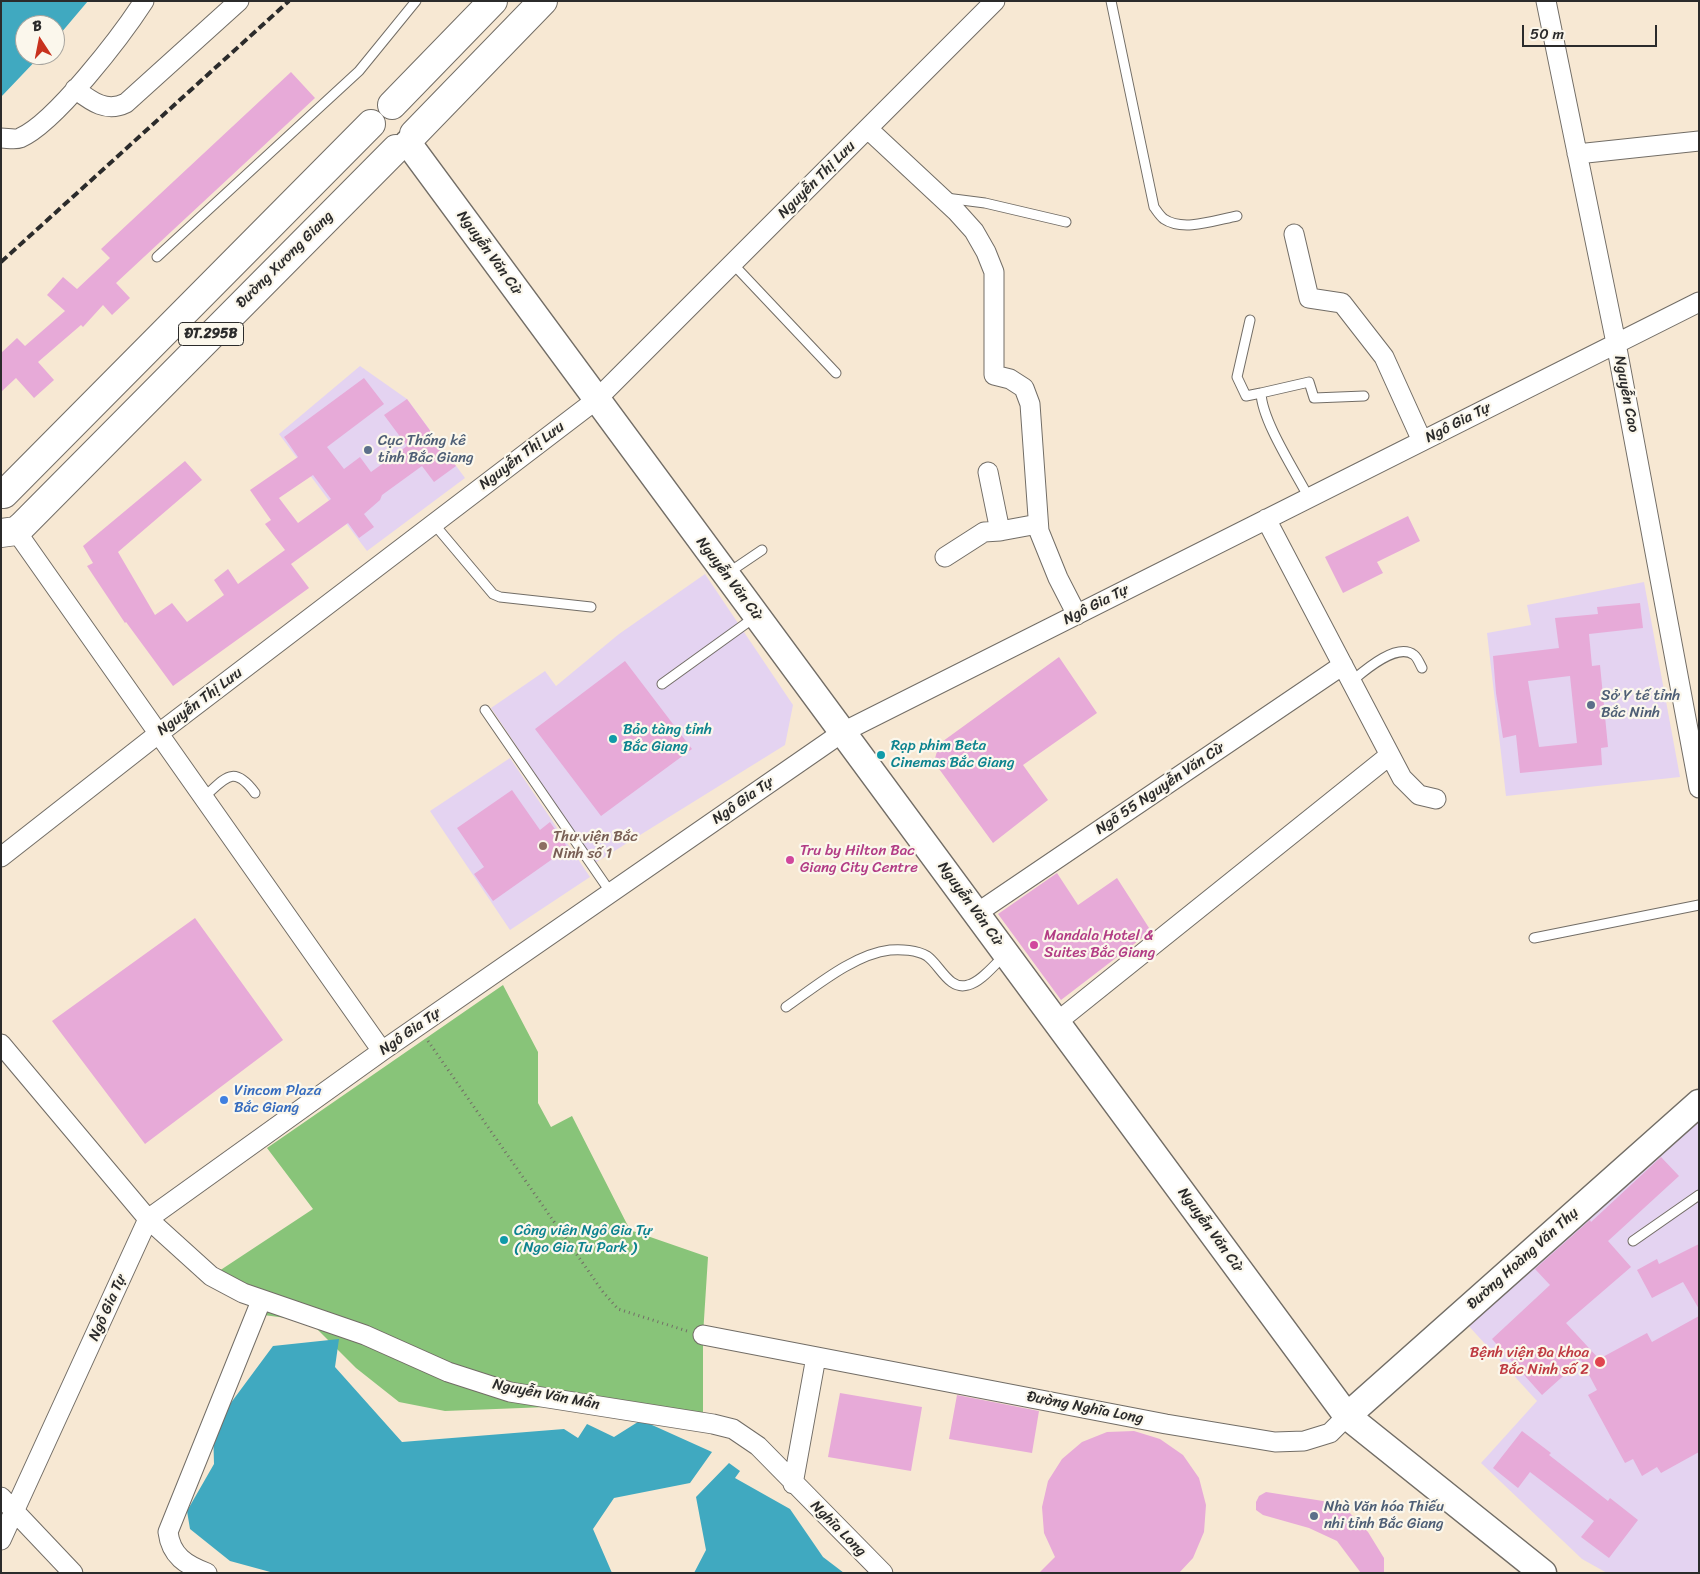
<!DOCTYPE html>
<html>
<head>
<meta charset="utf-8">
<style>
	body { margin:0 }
	#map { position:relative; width:1700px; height:1574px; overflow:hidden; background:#f7e8d3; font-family:Sriracha,sans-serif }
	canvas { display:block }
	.frame { position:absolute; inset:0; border:2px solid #2b2b2b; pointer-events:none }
	.north { position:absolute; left:15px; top:15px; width:50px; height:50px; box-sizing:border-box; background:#fbf7ec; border:1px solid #a8a59f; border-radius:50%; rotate:349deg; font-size:14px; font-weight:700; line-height:20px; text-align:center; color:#2b2b2b }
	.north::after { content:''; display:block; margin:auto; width:18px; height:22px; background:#c8321e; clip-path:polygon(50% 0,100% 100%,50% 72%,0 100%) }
	.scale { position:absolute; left:1522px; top:25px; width:135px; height:22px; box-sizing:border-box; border:2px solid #2b2b2b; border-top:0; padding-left:6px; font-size:15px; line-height:18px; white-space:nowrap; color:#2b2b2b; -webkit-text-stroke:4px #fbf7ec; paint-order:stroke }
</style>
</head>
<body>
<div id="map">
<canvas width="1700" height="1574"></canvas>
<div class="frame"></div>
<div class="north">B</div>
<div class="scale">50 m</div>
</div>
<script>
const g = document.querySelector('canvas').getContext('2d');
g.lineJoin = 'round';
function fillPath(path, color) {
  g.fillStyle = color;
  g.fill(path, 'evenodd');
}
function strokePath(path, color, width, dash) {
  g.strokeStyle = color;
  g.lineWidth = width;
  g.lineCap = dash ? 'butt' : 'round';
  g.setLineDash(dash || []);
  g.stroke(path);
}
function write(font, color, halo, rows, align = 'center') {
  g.font = font + ' Sriracha,sans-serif';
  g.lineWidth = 4.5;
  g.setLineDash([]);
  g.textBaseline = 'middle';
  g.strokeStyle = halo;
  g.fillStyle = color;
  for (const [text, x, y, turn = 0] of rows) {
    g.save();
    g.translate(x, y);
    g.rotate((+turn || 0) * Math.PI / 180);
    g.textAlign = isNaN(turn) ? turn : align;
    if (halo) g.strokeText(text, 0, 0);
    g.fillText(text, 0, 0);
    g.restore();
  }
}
fillPath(new Path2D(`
	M360,366L407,399L465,478L367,551L279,434Z
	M705,574L793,705L785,745L595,863L491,708L545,671L556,686L619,634Z
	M1644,582L1680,777L1506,796L1487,633L1531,625L1527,605Z
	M510,758L590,877L510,930L430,811Z
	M1699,1119V1573H1607L1582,1559L1481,1463L1537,1401L1466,1323Z`), '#e4d3f1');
fillPath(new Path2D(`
	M503,985L538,1052V1103L551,1127L572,1116L630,1230L708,1257L703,1335V1422L572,1406L445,1411L399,1402L356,1368L309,1321L256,1314L216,1273L313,1209L267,1148Z`), '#88c479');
fillPath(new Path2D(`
	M1,1H88L55,40V25H25V55H41L1,97Z
	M339,1339L335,1367L402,1442L564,1429L578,1438L587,1424L614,1437L641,1420L712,1452L690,1483L614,1498L593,1529L612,1573H274L230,1561L190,1529L187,1511L214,1464L213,1427L273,1346Z
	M729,1463L740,1471L735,1478L790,1509L823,1557L844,1573H694L706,1550L696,1497Z`), '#40a9c0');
fillPath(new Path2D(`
	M291,72L315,98L116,283L130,298L112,315L103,305L83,327L81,325L38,362L54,380L34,398L16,378L1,392V353L17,338L25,346L65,311L47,295L63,277L77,289L110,258L101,249Z
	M364,378L384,404L327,447L344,469L360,457L371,472L407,446L384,415L407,399L456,466L434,482L422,466L382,495L380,500L364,514L374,527L359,538L348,523L291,564L309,588L173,686L126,622L125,623L87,566L93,563L83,546L185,461L202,480L118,552L155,615L172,603L187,622L224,595L214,580L228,569L238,584L285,550L265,524L271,520L250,490L298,457L284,437ZM313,475L331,499L298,523L279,498Z
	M1408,516L1420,541L1377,562L1383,573L1343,593L1325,557Z
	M1640,603L1643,628L1589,634L1592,666L1600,665L1608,747L1601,748L1602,765L1520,773L1516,735L1503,738L1496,693L1493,656L1559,648L1555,618L1598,614L1597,607ZM1570,676L1577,743L1539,747L1528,681Z
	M1059,657L1097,713L1023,765L1048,800L993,843L934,762L939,744Z
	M625,661L692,749L601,816L535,729Z
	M512,790L540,830L550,822L568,848L493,901L474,874L484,867L457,828Z
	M1057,873L1078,905L1117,878L1151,931L1061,1000L998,914Z
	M195,918L283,1040L145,1144L52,1021Z
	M1661,1157L1679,1176L1608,1241L1631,1267L1566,1323L1599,1359L1647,1333L1652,1342L1699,1316V1452L1661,1473L1657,1467L1642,1476L1633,1459L1625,1463L1588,1395L1597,1390L1581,1360L1542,1395L1492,1339L1550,1285L1535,1269L1590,1220L1591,1222Z
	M1699,1244V1309L1683,1282L1652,1298L1637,1270L1657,1259L1659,1264Z
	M840,1393L922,1407L911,1471L828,1457Z
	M957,1395L1039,1411L1032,1453L949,1439Z
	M1134,1431L1160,1439L1183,1455L1199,1478L1206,1505L1204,1532L1193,1558L1179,1573H1039L1055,1557L1044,1533L1042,1507L1048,1481L1062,1459L1082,1442L1107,1432Z
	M1522,1431L1551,1453L1549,1455L1608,1501L1610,1498L1638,1520L1609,1558L1581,1537L1594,1521L1530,1472L1518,1488L1493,1468Z
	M1266,1492L1323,1501L1349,1512L1368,1532L1384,1558V1573H1361L1337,1541L1309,1528L1263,1515L1256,1510V1502L1259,1496Z`), '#e7aad8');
const lane = new Path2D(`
	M1111,1L1154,207C1157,211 1160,216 1164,219C1183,232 1216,220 1237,216
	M946,198L985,203L1066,222
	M157,257L359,71L416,1
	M733,264L836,373
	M1250,320L1237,377L1246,396L1261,393C1262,421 1295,471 1309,498
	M1261,393L1309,382L1314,398L1364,396
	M434,524L493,594L500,597L591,607
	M728,573L762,550
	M1352,681C1365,670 1397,642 1414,655C1417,657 1420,664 1422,668
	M662,684L755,617
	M485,710L611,893
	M203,798C225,779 233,763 255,793
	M1534,938L1699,905
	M786,1007C815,987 854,954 890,950C901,949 917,950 927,956C940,965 949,991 968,985C981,982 994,965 1004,956
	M1633,1241L1699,1195`);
const street = new Path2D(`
	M1546,1L1616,343L1699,788
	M75,89C91,101 106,113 126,103L239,1
	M868,129L956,211L974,231L986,252L994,272V375L1010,379L1024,388L1030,404L1039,531L1058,578L1077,615
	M1,138C7,138 15,140 20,138C55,123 122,35 144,1
	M1577,154L1699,141
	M1294,234L1309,298L1342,303L1384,357L1422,441
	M988,472L1000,531L1038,524
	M1266,519L1402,778L1419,795L1436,799
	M16,531L382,1051
	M945,557L984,532L1000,531
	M1,857L158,734L596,400L995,1
	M977,913L1343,665
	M1057,1022L1390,755
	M1,1044L148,1219L211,1276L243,1293L365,1335L448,1372L510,1392L713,1424L733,1429L758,1446L883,1573
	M703,1335L1166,1424L1275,1442L1304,1441L1330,1433L1347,1416
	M793,1484L816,1357
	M1,1497L73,1573
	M1,1540L148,1219L382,1051L843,732L1699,302
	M207,1573C186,1565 171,1556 168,1532L261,1301`);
const secondary = new Path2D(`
	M408,143L1347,1416L1543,1573
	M1347,1416L1699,1103`);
const primary = new Path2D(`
	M392,105L493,1
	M414,134L543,1
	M4,494L371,124
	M1,533L16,531L22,526L396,149`);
strokePath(lane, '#726d66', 11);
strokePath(street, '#726d66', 21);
strokePath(secondary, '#726d66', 29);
strokePath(primary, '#726d66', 30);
strokePath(new Path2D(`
	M428,1041L603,1292L618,1309L687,1331`), '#726d66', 3, [1, 4]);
strokePath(lane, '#fff', 9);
strokePath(street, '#fff', 19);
strokePath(secondary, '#fff', 26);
strokePath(primary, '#fff', 28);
strokePath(new Path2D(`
	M1,262L289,1`), '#2b2b2b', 4, [8, 4]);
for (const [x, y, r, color] of [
	[368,450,5,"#5c6f8a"],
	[1591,705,5,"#5c6f8a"],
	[613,739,5,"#0f9aa8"],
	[881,755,5,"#0f9aa8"],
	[543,846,5,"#8d6e63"],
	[790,860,5,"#d1479c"],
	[1034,945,5,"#d1479c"],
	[224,1100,5,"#3f7fe0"],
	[504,1240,5,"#0f9aa8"],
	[1600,1362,6,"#e0444e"],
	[1314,1516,5,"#5c6f8a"]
]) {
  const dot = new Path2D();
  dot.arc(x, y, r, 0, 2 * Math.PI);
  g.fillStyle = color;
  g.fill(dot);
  strokePath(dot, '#fbf7ec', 2);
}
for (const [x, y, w] of [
	[211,334,65]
]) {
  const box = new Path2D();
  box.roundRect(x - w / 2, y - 11.5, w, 23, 4);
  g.fillStyle = '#fbf7ec';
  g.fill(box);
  strokePath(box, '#2b2b2b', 1);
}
write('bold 14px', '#2b2b2b', null, [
	["ĐT.295B",211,334]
]);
write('15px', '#2b2b2b', '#fbf7ec', [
	["Nguyễn Thị Lưu",817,180,-45],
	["Nguyễn Văn Cừ",489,253,54],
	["Đường Xương Giang",285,260,-45],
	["Nguyễn Cao",1626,394,79],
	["Ngô Gia Tự",1458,423,-27],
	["Nguyễn Thị Lưu",522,456,-37],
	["Nguyễn Văn Cừ",729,579,53],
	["Ngô Gia Tự",1096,605,-27],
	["Nguyễn Thị Lưu",200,702,-37],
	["Ngõ 55 Nguyễn Văn Cừ",1160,789,-34],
	["Ngô Gia Tự",743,801,-35],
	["Nguyễn Văn Cừ",970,904,54],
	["Ngô Gia Tự",410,1032,-35],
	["Nguyễn Văn Cừ",1210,1230,54],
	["Đường Hoàng Văn Thụ",1523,1259,-42],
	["Ngô Gia Tự",108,1308,-66],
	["Nguyễn Văn Mẫn",546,1395,11],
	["Đường Nghĩa Long",1085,1408,11],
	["Nghĩa Long",838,1529,45]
]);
write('15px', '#4e5e75', '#fbf7ec', [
	["Cục Thống kê",378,441],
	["tỉnh Bắc Giang",378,458],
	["Sở Y tế tỉnh",1601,696],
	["Bắc Ninh",1601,713],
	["Nhà Văn hóa Thiếu",1324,1507],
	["nhi tỉnh Bắc Giang",1324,1524]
], 'left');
write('15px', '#0d838f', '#fbf7ec', [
	["Bảo tàng tỉnh",623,730],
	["Bắc Giang",623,747],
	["Rạp phim Beta",891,746],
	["Cinemas Bắc Giang",891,763],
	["Công viên Ngô Gia Tự",514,1231],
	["( Ngo Gia Tu Park )",514,1248]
], 'left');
write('15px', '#785e54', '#fbf7ec', [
	["Thư viện Bắc",553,837],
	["Ninh số 1",553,854]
], 'left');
write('15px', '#b23c85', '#fbf7ec', [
	["Tru by Hilton Bac",800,851],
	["Giang City Centre",800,868],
	["Mandala Hotel &",1044,936],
	["Suites Bắc Giang",1044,953]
], 'left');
write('15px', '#366cbe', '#fbf7ec', [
	["Vincom Plaza",234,1091],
	["Bắc Giang",234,1108]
], 'left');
write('15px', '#be3a42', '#fbf7ec', [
	["Bệnh viện Đa khoa",1589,1353],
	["Bắc Ninh số 2",1589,1370]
], 'right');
</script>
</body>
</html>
